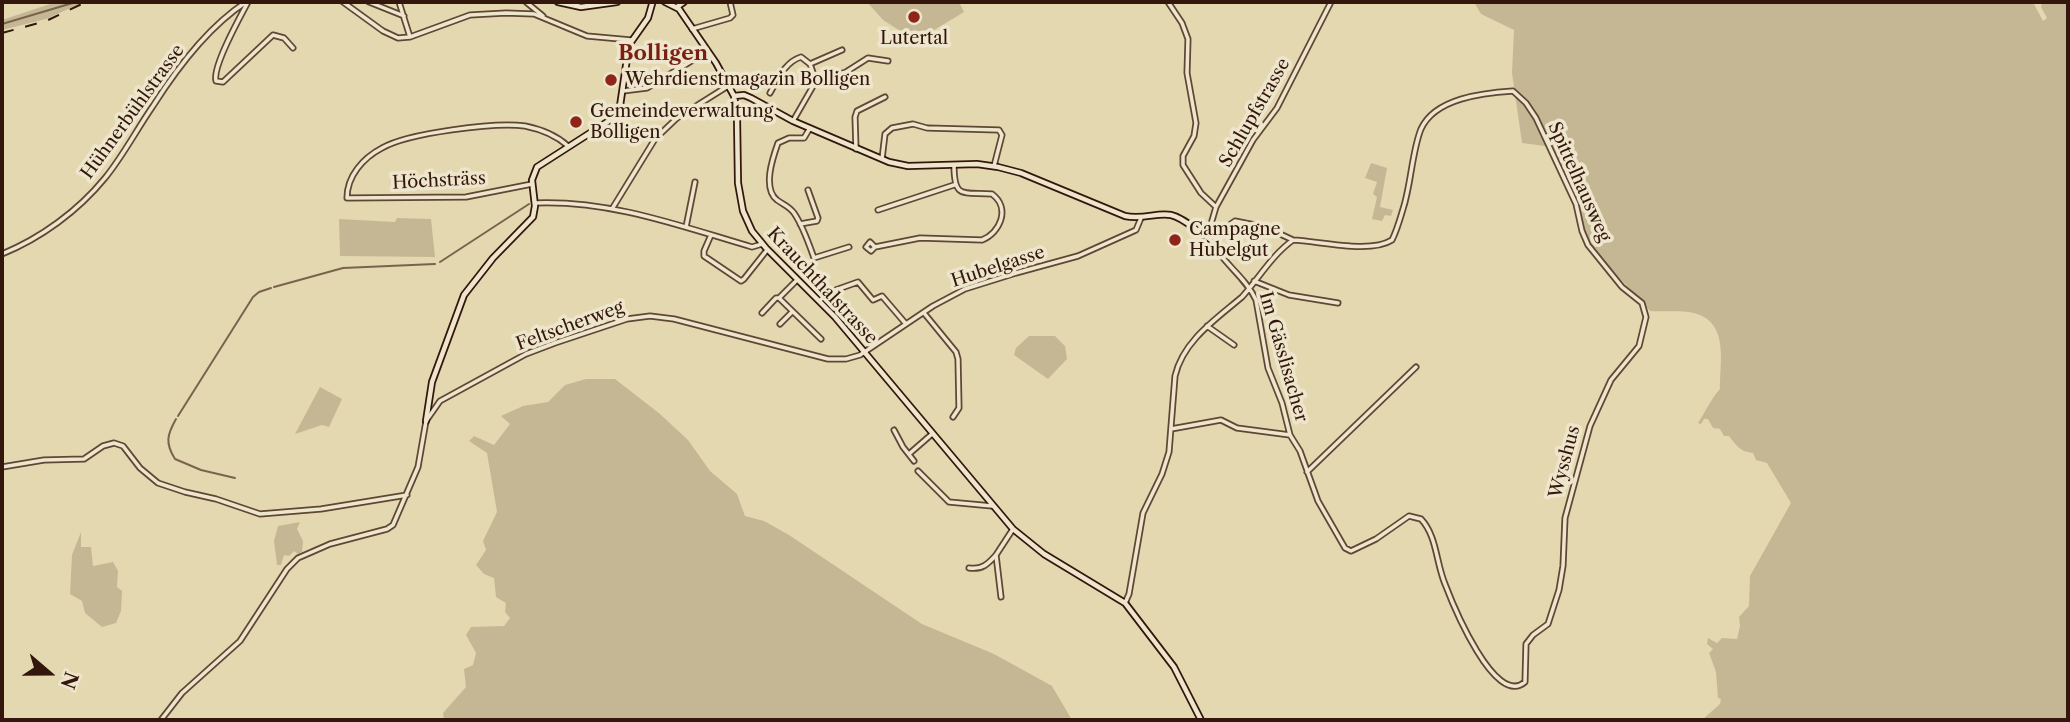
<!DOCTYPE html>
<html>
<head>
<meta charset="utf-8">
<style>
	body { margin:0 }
	#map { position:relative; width:2070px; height:722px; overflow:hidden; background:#e4d8b0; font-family:"Libre Caslon Text",serif }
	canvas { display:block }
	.frame { position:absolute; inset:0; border:4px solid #33170c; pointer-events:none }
	.north { position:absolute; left:14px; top:638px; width:70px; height:70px; -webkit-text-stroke:5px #ede6cc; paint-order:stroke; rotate:110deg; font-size:19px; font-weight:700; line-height:28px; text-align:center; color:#33170c }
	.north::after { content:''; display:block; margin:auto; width:24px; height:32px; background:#33170c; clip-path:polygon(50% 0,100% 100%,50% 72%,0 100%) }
</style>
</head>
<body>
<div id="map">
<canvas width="2070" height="722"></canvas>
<div class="frame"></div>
<div class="north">N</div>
</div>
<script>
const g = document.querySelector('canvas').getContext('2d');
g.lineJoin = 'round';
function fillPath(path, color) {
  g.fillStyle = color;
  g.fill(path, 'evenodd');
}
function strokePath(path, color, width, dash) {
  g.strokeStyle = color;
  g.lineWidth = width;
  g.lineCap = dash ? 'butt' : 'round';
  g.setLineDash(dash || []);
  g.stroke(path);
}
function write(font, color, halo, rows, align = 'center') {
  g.font = font + ' "Libre Caslon Text",serif';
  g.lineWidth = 7;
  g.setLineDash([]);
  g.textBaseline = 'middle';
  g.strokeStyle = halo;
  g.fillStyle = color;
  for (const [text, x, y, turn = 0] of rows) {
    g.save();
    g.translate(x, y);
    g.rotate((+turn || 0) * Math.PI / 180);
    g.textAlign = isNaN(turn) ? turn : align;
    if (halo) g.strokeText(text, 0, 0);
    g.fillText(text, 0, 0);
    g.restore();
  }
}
fillPath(new Path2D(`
	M56,2H84L46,19L2,30V20Z
	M867,2H959L964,12L916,41L883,20Z
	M1474,2H2033L2043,21L2047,18L2041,7L2042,2H2068V720H1702L1720,704L1721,699L1718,698L1716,672L1709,653L1713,649L1707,644L1708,638L1717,643L1722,638L1737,639L1740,626L1739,617L1749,606L1750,576L1791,503L1767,463L1756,460L1753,453C1740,452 1736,445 1729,436H1724L1720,429L1713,428L1708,419H1704L1701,424L1698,423C1706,411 1711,399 1720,389C1720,361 1729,322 1694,313C1680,310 1663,312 1650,311L1589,245L1583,231L1578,205L1552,147L1522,143L1512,73L1514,30L1481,14Z
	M1371,163L1387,168L1380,207L1393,210L1391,216L1385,215L1382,221L1372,219L1377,197L1373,194L1377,182L1365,178Z
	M397,218L431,219L435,257L340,256L339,219L395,222Z
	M1029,336H1055L1065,346L1067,359L1048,379L1014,355L1016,348Z
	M586,379H615L660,414L688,440L710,471L737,494L745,516L764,521L789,535L922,624L994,654L1052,686L1072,720H444L443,713L466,687L464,669L473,665L476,653L466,635L471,627L504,626L510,618L505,612L506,603L496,597L494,578L484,574L476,565L486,550L483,541L497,512L487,453L469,441L474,436L494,445L510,424L501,416L523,406L548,402L565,385Z
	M320,387L342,399L329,427L322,425L295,434Z
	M300,522L297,529L303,541L302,552L298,554L294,551L289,556L284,555L281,565H277L274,541L278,526Z
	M81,532V547H91L93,566L113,562L118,571L117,587L122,591L121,611L116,623L102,627L85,613L82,601L70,594L72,555Z`), '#c6b794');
strokePath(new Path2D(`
	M2,24L76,2
	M440,262L529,204
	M274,287L343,268L435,264
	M178,416L253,297L259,292L271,288
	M176,419C167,435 165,443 175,459L201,470L235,478`), '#79634d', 2);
const street = new Path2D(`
	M248,2C240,17 212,67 216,81L223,82L273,35L284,38L293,48
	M343,2L383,31L398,38L410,37L470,15L506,13L534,14L587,36L631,40
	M369,2L404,16
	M399,2L410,37
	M526,2L543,16
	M1168,2L1182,23L1188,39L1187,73L1196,123L1194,136L1183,156V165L1201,193L1216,207
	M692,29L730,18L733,15L730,2
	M810,64L842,50
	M816,81L846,72L868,58L888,61
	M623,91L647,88L708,51
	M770,93C778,79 785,62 801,57L810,64L816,81L793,121
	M810,128L804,138H789L778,143C773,157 762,188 777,200C784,205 789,206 794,213C803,226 809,244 814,258L849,247
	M856,149L855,117L857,111L885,97
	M882,159L885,134L892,128L913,124L927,128L999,130L1002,135L994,166
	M532,184L466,197L347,198C347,176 363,158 382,148C408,133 495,122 525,126C540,129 557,136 568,146
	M535,203C611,200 680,226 752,247L762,244
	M612,209L655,139L677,118L728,86
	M878,210L954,185
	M800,224L817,221L818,218L808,190
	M686,227L695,182
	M711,235L704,251V256L741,281L744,279L767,250
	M1210,238L1211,224L1216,207L1253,140L1277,108L1331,2
	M1210,239L1235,221L1265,227L1293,240
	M875,247L870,242L866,247L871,251L875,247L920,238L982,240C1000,233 1011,208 992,194C962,192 954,199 954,165
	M2,254C41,238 78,211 105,178C123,156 137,129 153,106C177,68 208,27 246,2
	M797,280L779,298L821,339
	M1254,281L1289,295L1338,303
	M819,301L830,292L858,282L873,300L882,296L906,324
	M762,313L776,298H779
	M924,313L956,352L958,359L959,408L953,417
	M780,324L792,312
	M1207,326L1234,345
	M1171,429L1221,420L1237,428L1290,435
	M894,430L903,447L914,461
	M909,454L932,434
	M2,467L44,460L84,459L103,446L114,443L123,446L140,468L158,483L185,492L216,499L260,514L321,509L407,495
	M918,471L949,502L992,506
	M1307,472L1416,367
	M969,568C982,570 988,564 996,555
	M1001,597L996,555L1013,529
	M1125,603L1129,594L1143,513L1162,474L1169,452L1175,376C1183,341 1216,319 1242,297C1259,278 1272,255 1293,240C1319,241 1370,254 1392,240C1397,230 1400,219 1403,209C1411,185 1412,151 1421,129C1435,98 1483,93 1513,91L1526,103L1536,118L1576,204L1582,231L1588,245L1622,287L1642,303L1646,317L1639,346L1611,380L1590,426L1565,518L1563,566L1559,590L1548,624L1533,635L1526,644L1525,682C1495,708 1453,605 1445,584C1436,563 1437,536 1421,519L1409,516L1376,539L1351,551L1345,548L1318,501L1300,451L1290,435L1282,403L1268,368L1256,300C1245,276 1221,262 1210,239
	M161,720L182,693L240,641L287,569L298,558L330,544L387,529L393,525L418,467L426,421L440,401L526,354L555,343L627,319L650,316L674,319L828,359H846L860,355L933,306L965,289L1016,273L1078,256L1136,230L1141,218`);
const secondary = new Path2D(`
	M558,2L581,7L617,2
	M665,2L679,9L716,63L734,96L737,117L738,183L743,211L752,231L766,248L835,317L1013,529L1044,554L1125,603L1174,667L1201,720
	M677,7L684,2
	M734,96L744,95L751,98L793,121L889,162L908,166L977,164L998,167L1021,173L1125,216C1144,220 1157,212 1171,215C1185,218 1197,232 1210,239
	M426,421L432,382L464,295L493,258L533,217L535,206L532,180L537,167L615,117L620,106L629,45L648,18L652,4`);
strokePath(street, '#5f4735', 7);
strokePath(secondary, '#33170c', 8);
strokePath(street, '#ede6cc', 3.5);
strokePath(secondary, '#ede6cc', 4.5);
strokePath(new Path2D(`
	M2,33L46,21L86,2`), '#33170c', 2, [12, 12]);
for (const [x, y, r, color] of [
	[914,17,7,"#8f2418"],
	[611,80,7,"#8f2418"],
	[576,122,7,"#8f2418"],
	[1175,240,7,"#8f2418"]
]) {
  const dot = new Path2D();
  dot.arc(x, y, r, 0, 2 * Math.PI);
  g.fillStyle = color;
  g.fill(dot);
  strokePath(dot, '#ede6cc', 2.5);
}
write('18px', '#33170c', '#ede6cc', [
	["Lutertal",914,39,"center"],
	["Wehrdienstmagazin Bolligen",625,80],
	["Gemeindeverwaltung",590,112],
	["Bolligen",590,133],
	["Campagne",1189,230],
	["Hubelgut",1189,251]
], 'left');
write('18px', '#33170c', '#ede6cc', [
	["Hühnerbühlstrasse",133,112,-54],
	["Schlupfstrasse",1255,113,-60],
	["Höchsträss",439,181,-3],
	["Spittelhausweg",1579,182,66],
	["Hubelgasse",998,267,-18],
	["Krauchthalstrasse",822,286,47],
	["Feltscherweg",570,326,-20],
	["Im Gässlisacher",1283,357,74],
	["Wysshus",1565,462,-75]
]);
write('bold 21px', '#7a1f14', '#ede6cc', [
	["Bolligen",663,54]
]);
</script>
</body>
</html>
